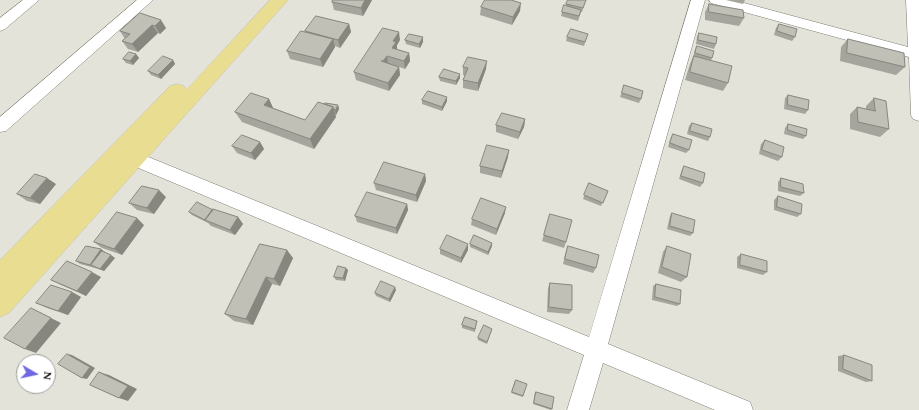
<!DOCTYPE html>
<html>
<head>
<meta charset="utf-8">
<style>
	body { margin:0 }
	#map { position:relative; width:919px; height:410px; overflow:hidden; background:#e4e3d9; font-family:Spectral,serif }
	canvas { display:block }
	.north { position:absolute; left:16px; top:354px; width:40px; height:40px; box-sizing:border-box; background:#fff; border:1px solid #9f9f9e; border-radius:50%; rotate:99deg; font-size:11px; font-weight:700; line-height:16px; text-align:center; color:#100f0c }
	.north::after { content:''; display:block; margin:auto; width:14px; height:18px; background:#6e68e3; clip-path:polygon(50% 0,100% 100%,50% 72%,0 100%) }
</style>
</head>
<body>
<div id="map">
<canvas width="919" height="410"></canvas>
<div class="north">N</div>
</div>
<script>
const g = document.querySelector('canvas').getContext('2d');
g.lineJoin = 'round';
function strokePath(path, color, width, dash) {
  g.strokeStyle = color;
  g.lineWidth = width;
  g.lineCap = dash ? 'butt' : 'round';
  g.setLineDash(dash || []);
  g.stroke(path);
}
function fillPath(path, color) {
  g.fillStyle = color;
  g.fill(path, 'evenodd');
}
const street = new Path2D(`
	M23,0H39L5,29L0,31V18Z
	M137,0H153L6,131L0,132V117Z
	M691,0H705L608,344L750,402L753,410H715L603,363L589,410H567L584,355L129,164L126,159L129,154L135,152L141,154L589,337Z
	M709,0H733L908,47L906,0H919V121L913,119L911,115L909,57L711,3Z`);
const primary = new Path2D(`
	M270,0H288L9,313L0,317V260L170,86L177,84L184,86L186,90Z`);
strokePath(street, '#7e7d74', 1);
strokePath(primary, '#c1c1c0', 1);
fillPath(street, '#fff');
fillPath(primary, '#e8dd91');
fillPath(new Path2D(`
	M372,0L363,16L334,10L332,2Z
	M586,0L582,12H581L578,21L561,16L562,12L566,6V4Z
	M726,0H745L743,4Z
	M709,4L744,18L739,26L705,20V12Z
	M481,7L520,11L512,25L480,15Z
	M140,13L166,28L160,34L158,33L138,52L128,49L122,41L125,39L120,31Z
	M349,24L351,32L340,48L335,46V47L323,67L290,59L287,51L305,32V31Z
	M779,24L795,37L792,41L774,35L776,28Z
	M699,33L716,44L714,49L696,44L697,37Z
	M588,34L584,46L566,41L567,37Z
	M848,39L905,67L896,75L840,61L841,47Z
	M400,40L397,45V49L409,53L410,61L405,69L394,65L399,67L400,75L389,91L356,80L354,72Z
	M405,40L423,42L420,48L406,44Z
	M697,46L712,58L711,60L728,83L723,91L685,80L690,64L693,57L695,50Z
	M136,54L139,58L133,65L126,63L123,59Z
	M173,60L175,64L161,79L151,75L148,71Z
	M463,67L486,69L478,91L463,88V80L465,76L463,75Z
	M439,77L460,78L456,85L440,81Z
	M624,85L641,99L639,103L620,97Z
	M788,95L808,110L805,114L784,109L785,98Z
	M447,97V101L442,111L422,104V100Z
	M874,98L889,129L880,137L850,129V114L857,107L866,109V106Z
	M269,99L273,108L305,120L325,104L338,105L339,109L336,115H335L336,117L314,149L242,122L235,112Z
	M525,119L524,127L518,139L496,132V125Z
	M692,123L710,137L708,141L687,134L689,126Z
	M788,124L806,136L803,139L784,134L785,128Z
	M673,134L689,150L686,153L668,147L671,137Z
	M765,140L782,157L778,161L759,154L761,144Z
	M260,142L264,149L255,160L237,153L232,146Z
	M508,157L501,178L480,173V166Z
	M684,166L703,183L700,187L679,179L682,170Z
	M425,174L426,181L417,202L376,190L374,183Z
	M781,178L804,193L800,196L778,191V182Z
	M589,183L608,191L601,206L583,199Z
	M56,184L40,204L27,201L17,194Z
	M778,196L801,214L797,217L774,210V200Z
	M166,197L154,214L137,210L129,203Z
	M407,204L408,210L397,234L357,222L355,216Z
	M213,210L238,217L243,224L235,235L211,226L208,223L192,215L189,212Z
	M505,213L496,235L471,225L472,219Z
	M672,213L693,233L690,236L667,229L670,216Z
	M550,214L566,242L564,248L542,241Z
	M144,225L122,255L102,248L94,242Z
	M260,244L293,258L280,286L272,284L253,325L234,321L225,314Z
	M470,244L492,246L488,255L470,247Z
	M568,246L596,268L593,273L563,264L566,251Z
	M667,246L687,277L681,282L658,273L663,252Z
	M101,249L105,253L115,258L104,271L95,268L80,264L76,261Z
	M440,249L468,250L461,263L440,254Z
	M741,254L767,272L763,275L737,268V257Z
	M348,270L345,281L336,280L334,277Z
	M101,277L86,296L61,285L51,280Z
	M550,283L572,310L569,314L547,312L548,288Z
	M656,284L680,304L677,306L652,300L653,286Z
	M396,290L390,302L376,296L375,293Z
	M72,292L81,297L68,315L47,308L36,303Z
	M477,321L475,332L462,328V325Z
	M492,329L487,344L478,340V338Z
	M844,355L872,381L866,382L838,371V356Z
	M515,381L523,396V397L511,393Z
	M536,392L552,409L551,410L533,404L535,393Z`), '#a6a59d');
fillPath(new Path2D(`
	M365,0H372L363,16L361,8Z
	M521,3L520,11L512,25L513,17Z
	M161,20L166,28L160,34L155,26Z
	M349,24L351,32L340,48L338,40Z
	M152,25L158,33L138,52L132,44Z
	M399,32L400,40L397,45V50L392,48L393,41Z
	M423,37V42L420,48L419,44Z
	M333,39L335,47L323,67L320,59Z
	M409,53L410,61L405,69L404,61Z
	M136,54L139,58L133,65L130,61Z
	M387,56L388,64L383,61Z
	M173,60L175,64L161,79L158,75Z
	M487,61L486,69L478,91V83Z
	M399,67L400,75L389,91L388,83Z
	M460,74V78L456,85V81Z
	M447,97V101L442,111V107Z
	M269,99L274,110L264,105Z
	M338,105L339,109L336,115L335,111Z
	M333,107L336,117L314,149L310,139Z
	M525,119L524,127L518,139L520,132Z
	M260,142L264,149L255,160L251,153Z
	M509,150L508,157L501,178L502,171Z
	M425,174L426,181L417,202L416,195Z
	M47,178L56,184L40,204L30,198Z
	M159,190L166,197L154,214L147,208Z
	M407,204L408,210L397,234L396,228Z
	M506,207L505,213L496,235L497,229Z
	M238,217L243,224L235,235L230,230Z
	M137,218L144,225L122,255L114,249Z
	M492,243V246L488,255V252Z
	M468,244V250L461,263V258Z
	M101,249L105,252L95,267L91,265L95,268L90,265Z
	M287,250L293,258L280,286L274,279Z
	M111,255L115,258L104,271L100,269Z
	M346,268L348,270L345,281L343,278Z
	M92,272L101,277L86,296L77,291Z
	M266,277L272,284L253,325L246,319Z
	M395,287L396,290L390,302L389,299Z
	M72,292L81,297L68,315L58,311Z
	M31,308L61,323L36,353L25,349Z
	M67,354L72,355L95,368L87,379L82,378Z
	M99,372L109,375L137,389L128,401L119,398Z`), '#87867f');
const building = new Path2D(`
	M333,0H365L361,8L332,2Z
	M485,0H511L521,3L513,17L481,7Z
	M568,0H586L583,8L566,4Z
	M709,4L743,10L744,18L709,12Z
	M564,5L581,10L579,16L562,12Z
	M140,13L161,20L155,26L152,25L132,44L122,41L130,34L120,31Z
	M316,16L349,24L338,40L305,31Z
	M779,24L797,29L795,37L777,31Z
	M383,28L399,32L393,41L396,42L392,48L409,53L404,61L387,56L383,61H381L399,67L388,83L354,72Z
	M571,29L588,34L585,42L567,37Z
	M301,31L333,39L320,59L287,51Z
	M699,33L717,37L716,44L698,40Z
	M409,34L423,37L419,44L405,40Z
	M848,39L904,53L905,67L847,53Z
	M697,46L714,51L712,58L695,53Z
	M129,52L136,54L130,61L123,59Z
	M163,56L173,60L158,75L148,71Z
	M694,56L732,66L728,83L690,72Z
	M468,57L487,61L478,83L463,80L468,68L463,67Z
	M444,69L460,74L456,81L439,77Z
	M624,85L643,91L641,99L622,93Z
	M428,91L447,97L442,107L422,100Z
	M251,93L269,99L264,105L305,120L318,102L333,107L310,139L235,112Z
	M788,95L809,100L808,110L788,105Z
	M874,98L886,101L889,129L858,122L857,107L875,111Z
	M325,103L338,105L335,111L333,107L325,104Z
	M502,113L525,119L520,132L496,125Z
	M692,123L712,129L710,137L690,131Z
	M788,124L807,129L806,136L788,130Z
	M673,134L692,140L689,150L670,143Z
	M242,135L260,142L251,153L232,146Z
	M765,140L784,147L782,157L762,150Z
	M487,145L509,150L502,171L480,166Z
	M384,162L425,174L416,195L374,183Z
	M684,166L705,173L703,183L681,176Z
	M35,174L47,178L30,198L17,194Z
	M781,178L803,184L804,193L781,187Z
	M589,183L608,191L603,203L584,195Z
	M142,186L159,190L147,208L129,203Z
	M367,192L407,204L396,228L355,216Z
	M778,196L802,204L801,214L777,207Z
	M481,198L506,207L497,229L472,219Z
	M197,202L213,210L205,220L189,212Z
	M213,209L238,217L230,230L205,220Z
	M117,212L137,218L114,249L94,242Z
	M672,213L695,220L693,233L670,226Z
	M550,214L572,220L566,242L544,235Z
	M447,235L468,244L461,258L440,249Z
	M474,235L492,243L488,252L470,244Z
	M260,244L287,250L274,279L266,277L246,319L225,314Z
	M86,246L101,249L90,265L76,261Z
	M568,246L599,255L596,268L565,259Z
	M667,246L691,254L687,277L662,267Z
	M102,251L111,255L100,269L91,265Z
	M741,254L767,261V272L740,265Z
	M67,261L92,272L77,291L51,280Z
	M338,266L346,268L343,278L334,277Z
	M381,281L395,287L389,299L375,293Z
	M550,283L572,285V310L549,307Z
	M656,284L681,290L680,304L655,297Z
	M51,285L72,292L58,311L36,303Z
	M31,308L51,318L25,349L4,338Z
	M465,317L477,321L475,329L462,325Z
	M484,325L492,329L487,342L478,338Z
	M67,354L90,367L82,378L58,364Z
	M844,355L872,365V381L843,369Z
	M99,372L128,386L119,398L90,385Z
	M516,380L527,384L523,396L512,392Z
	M536,392L554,397L552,409L534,403Z`);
fillPath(building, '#c1c0b6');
strokePath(building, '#87867f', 1);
</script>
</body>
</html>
